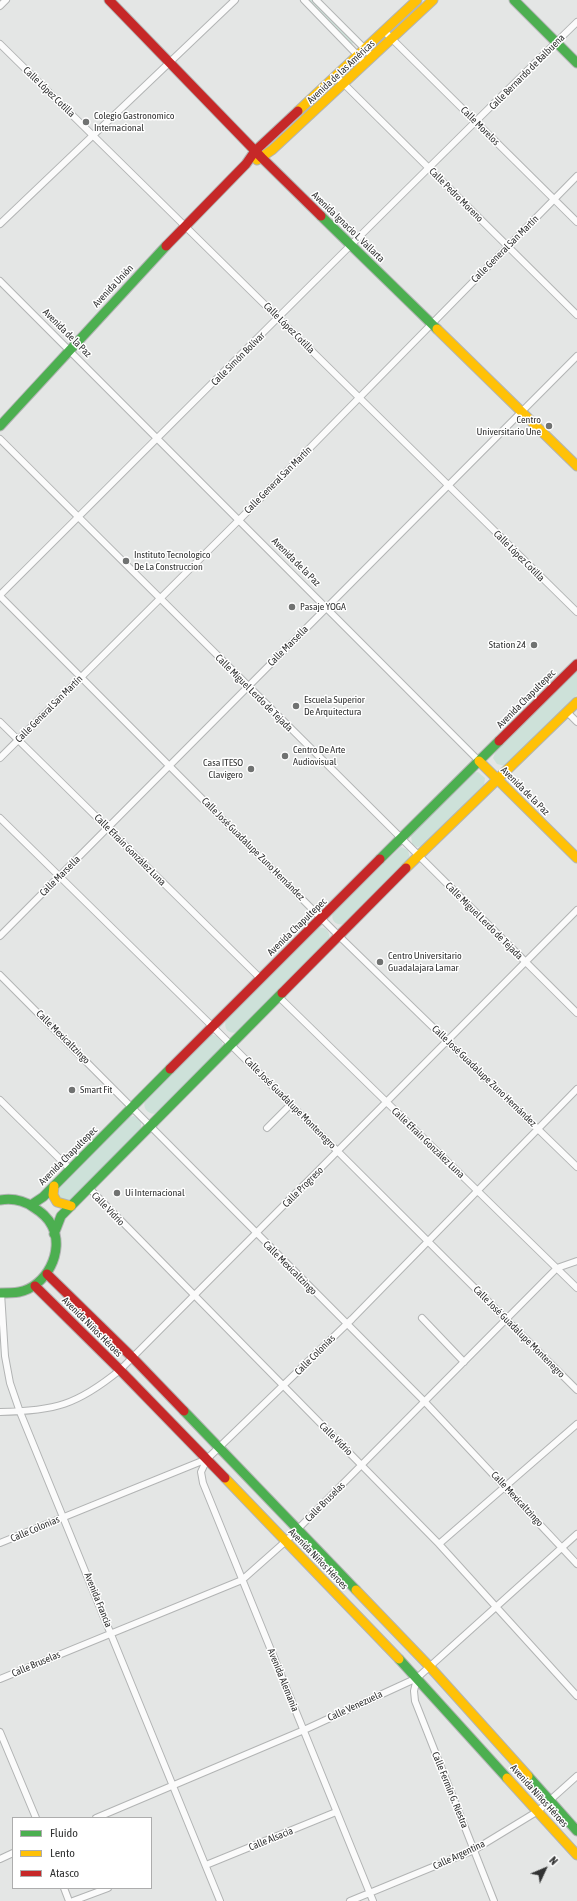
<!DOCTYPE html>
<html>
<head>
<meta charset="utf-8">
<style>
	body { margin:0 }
	#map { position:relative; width:577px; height:1901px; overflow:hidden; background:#e4e6e5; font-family:"Asap Condensed",sans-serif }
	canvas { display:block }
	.legend { position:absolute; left:12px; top:1817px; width:140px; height:72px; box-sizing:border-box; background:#fff; border:1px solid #adadad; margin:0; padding:5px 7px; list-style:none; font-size:12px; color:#323333 }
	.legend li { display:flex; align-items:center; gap:8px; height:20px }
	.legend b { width:20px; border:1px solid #adadad }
	.north { position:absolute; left:525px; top:1849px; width:40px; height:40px; -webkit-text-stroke:3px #fff; paint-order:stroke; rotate:46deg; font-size:11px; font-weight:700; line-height:16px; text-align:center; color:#323333 }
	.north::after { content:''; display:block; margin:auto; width:14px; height:18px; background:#323333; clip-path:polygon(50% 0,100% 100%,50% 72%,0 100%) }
</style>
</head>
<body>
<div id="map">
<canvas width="577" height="1901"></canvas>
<ul class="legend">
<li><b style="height:5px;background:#4caf50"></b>Fluido</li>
<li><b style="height:5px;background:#ffc107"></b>Lento</li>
<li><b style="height:5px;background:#c62828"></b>Atasco</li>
</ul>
<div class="north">N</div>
</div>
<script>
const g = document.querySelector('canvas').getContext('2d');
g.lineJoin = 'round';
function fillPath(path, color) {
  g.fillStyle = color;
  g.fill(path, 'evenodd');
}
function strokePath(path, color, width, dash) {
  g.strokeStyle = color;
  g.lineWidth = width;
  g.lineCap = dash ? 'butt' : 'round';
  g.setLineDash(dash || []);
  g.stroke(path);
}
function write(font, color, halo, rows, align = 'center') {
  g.font = font + ' "Asap Condensed",sans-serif';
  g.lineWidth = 3;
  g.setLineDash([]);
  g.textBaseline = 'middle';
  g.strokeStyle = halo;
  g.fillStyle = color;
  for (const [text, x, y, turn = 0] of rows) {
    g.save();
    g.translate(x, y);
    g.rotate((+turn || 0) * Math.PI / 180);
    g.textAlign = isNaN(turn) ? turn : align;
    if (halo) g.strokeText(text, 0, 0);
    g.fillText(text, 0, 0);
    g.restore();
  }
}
fillPath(new Path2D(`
	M306,0H313L354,42L350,46Z
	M577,671V695L509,763L505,766L497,764L493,758L496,751Z
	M478,772L485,778L484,786L423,846L417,847L412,844L411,835L472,773Z
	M401,847L408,850L410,859L346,924C337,926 330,922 333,912Z
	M317,928C326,926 331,932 329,941L238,1032C229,1035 223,1029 226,1020Z
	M210,1035C219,1034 224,1040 222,1048L158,1113C149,1116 142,1109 145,1100Z
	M134,1116L141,1121V1130L67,1203H62L55,1190L128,1117Z`), '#cde1d9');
const street = new Path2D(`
	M304,0L366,64
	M316,0L373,57
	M0,6L6,0
	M384,31L577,222
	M0,44L577,612
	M336,76L577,315
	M0,224L235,0
	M0,281L479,761
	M0,439L577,1013
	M0,595C192,404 383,211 577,22
	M0,596L339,936L577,1167
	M567,712L577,722
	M0,722L260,978
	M0,758L243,516L577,176
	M0,818L212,1026L577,1390
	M0,936L577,356
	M0,975L425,1402L577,1564
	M279,997L577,1288
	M0,1100L70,1169
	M267,1128L291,1104
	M89,1188L439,1544L577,1696
	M1,1293L5,1356L10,1383L20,1412L220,1901
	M422,1318L464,1362
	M0,1412C55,1411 77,1405 120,1370L577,910
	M207,1459L201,1472L203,1483L373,1901
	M0,1543L207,1459L352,1319L577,1089
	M439,1544L577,1424
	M417,1678L414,1691L415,1701L494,1901
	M0,1679L242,1580L286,1541L557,1268L577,1261
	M0,1732L36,1818
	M96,1818L304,1730L417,1678L577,1534
	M0,1859L13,1853
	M206,1865L336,1812
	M64,1888L69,1901
	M73,1901L108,1888
	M350,1901L474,1850L538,1811L577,1776`);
const fast = new Path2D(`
	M514,0L577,63
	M321,216L437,329
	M0,426L166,246
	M380,859L499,741
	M0,1200C12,1198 23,1200 33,1207C41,1212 48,1217 52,1226C65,1251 46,1287 19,1292C13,1293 6,1293 0,1293
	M31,1205L43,1197L170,1069
	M54,1234L61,1216L282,993
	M184,1411L356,1590
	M399,1659L507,1778
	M528,1776L577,1831`);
const slow = new Path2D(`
	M298,111L417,0
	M257,160L272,150L433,0
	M437,329L577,466
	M479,761L577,858
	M406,868L577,702
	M54,1186L53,1195L57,1202L71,1206
	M225,1478L399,1659
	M356,1590L430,1667L528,1776
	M507,1778L577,1855`);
const jam = new Path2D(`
	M109,0L262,158L321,216
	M166,246L246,164L255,151L298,111
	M499,741L577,664
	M282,993L406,868
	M170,1069L380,859
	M47,1274L133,1358L184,1411
	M35,1286L120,1370L225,1478`);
strokePath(street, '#b2b4b4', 8);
strokePath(fast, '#b2b4b4', 11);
strokePath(slow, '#b2b4b4', 11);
strokePath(jam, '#b2b4b4', 11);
strokePath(street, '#fbfbfb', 6);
strokePath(fast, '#4caf50', 9);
strokePath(slow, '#ffc107', 9);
strokePath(jam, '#c62828', 9);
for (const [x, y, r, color] of [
	[86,122,4,"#707271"],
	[549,426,4,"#707271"],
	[126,561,4,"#707271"],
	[292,607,4,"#707271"],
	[534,645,4,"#707271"],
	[296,706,4,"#707271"],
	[285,756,4,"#707271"],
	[251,769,4,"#707271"],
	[380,962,4,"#707271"],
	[72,1090,4,"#707271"],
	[117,1193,4,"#707271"]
]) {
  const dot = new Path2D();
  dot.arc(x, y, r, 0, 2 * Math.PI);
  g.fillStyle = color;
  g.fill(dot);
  strokePath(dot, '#fff', 1.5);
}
write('10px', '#323333', '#fff', [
	["Avenida de las Américas",341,72,-43],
	["Calle Bernardo de Balbuena",527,72,-45],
	["Calle López Cotilla",49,92,44],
	["Calle Morelos",480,126,45],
	["Calle Pedro Moreno",456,195,45],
	["Avenida Ignacio L. Vallarta",348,227,44],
	["Calle General San Martín",505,249,-45],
	["Avenida Unión",113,286,-47],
	["Calle López Cotilla",289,328,45],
	["Avenida de la Paz",67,333,45],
	["Calle Simón Bolívar",238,359,-45],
	["Calle General San Martín",278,480,-45],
	["Calle López Cotilla",519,556,45],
	["Avenida de la Paz",296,562,45],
	["Calle Marsella",288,646,-45],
	["Calle Miguel Lerdo de Tejada",254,693,45],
	["Avenida Chapultepec",526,699,-45],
	["Calle General San Martín",49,709,-45],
	["Avenida de la Paz",525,791,45],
	["Calle José Guadalupe Zuno Hernández",253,849,45],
	["Calle Efraín González Luna",130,850,45],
	["Calle Marsella",60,876,-45],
	["Calle Miguel Lerdo de Tejada",484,921,45],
	["Avenida Chapultepec",297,927,-44],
	["Calle Mexicaltzingo",63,1037,45],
	["Calle José Guadalupe Zuno Hernández",484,1076,44],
	["Calle José Guadalupe Montenegro",290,1103,45],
	["Calle Efraín González Luna",428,1143,44],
	["Avenida Chapultepec",68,1156,-45],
	["Calle Progreso",303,1187,-45],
	["Calle Vidrio",108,1209,46],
	["Calle Mexicaltzingo",290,1268,45],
	["Avenida Niños Héroes",92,1327,45],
	["Calle José Guadalupe Montenegro",519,1332,45],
	["Calle Colonias",315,1355,-45],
	["Calle Vidrio",336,1439,45],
	["Calle Mexicaltzingo",517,1499,47],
	["Calle Bruselas",325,1502,-45],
	["Calle Colonias",35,1529,-23],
	["Avenida Niños Héroes",318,1559,46],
	["Avenida Francia",98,1600,68],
	["Calle Bruselas",36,1664,-23],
	["Avenida Alemania",283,1680,68],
	["Calle Venezuela",355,1706,-25],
	["Calle Fermín G. Riestra",450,1790,68],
	["Avenida Niños Héroes",539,1796,48],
	["Calle Alsacia",271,1839,-22],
	["Calle Argentina",459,1855,-25]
]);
write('10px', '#323333', '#fff', [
	["Colegio Gastronomico",94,116],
	["Internacional",94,128],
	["Centro",541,420,"right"],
	["Universitario Une",541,432,"right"],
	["Instituto Tecnologico",134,555],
	["De La Construccion",134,567],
	["Pasaje YOGA",300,607],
	["Station 24",526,645,"right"],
	["Escuela Superior",304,700],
	["De Arquitectura",304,712],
	["Centro De Arte",293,750],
	["Audiovisual",293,762],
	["Casa ITESO",243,763,"right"],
	["Clavigero",243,775,"right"],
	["Centro Universitario",388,956],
	["Guadalajara Lamar",388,968],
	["Smart Fit",80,1090],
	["Ui Internacional",125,1193]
], 'left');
</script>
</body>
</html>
